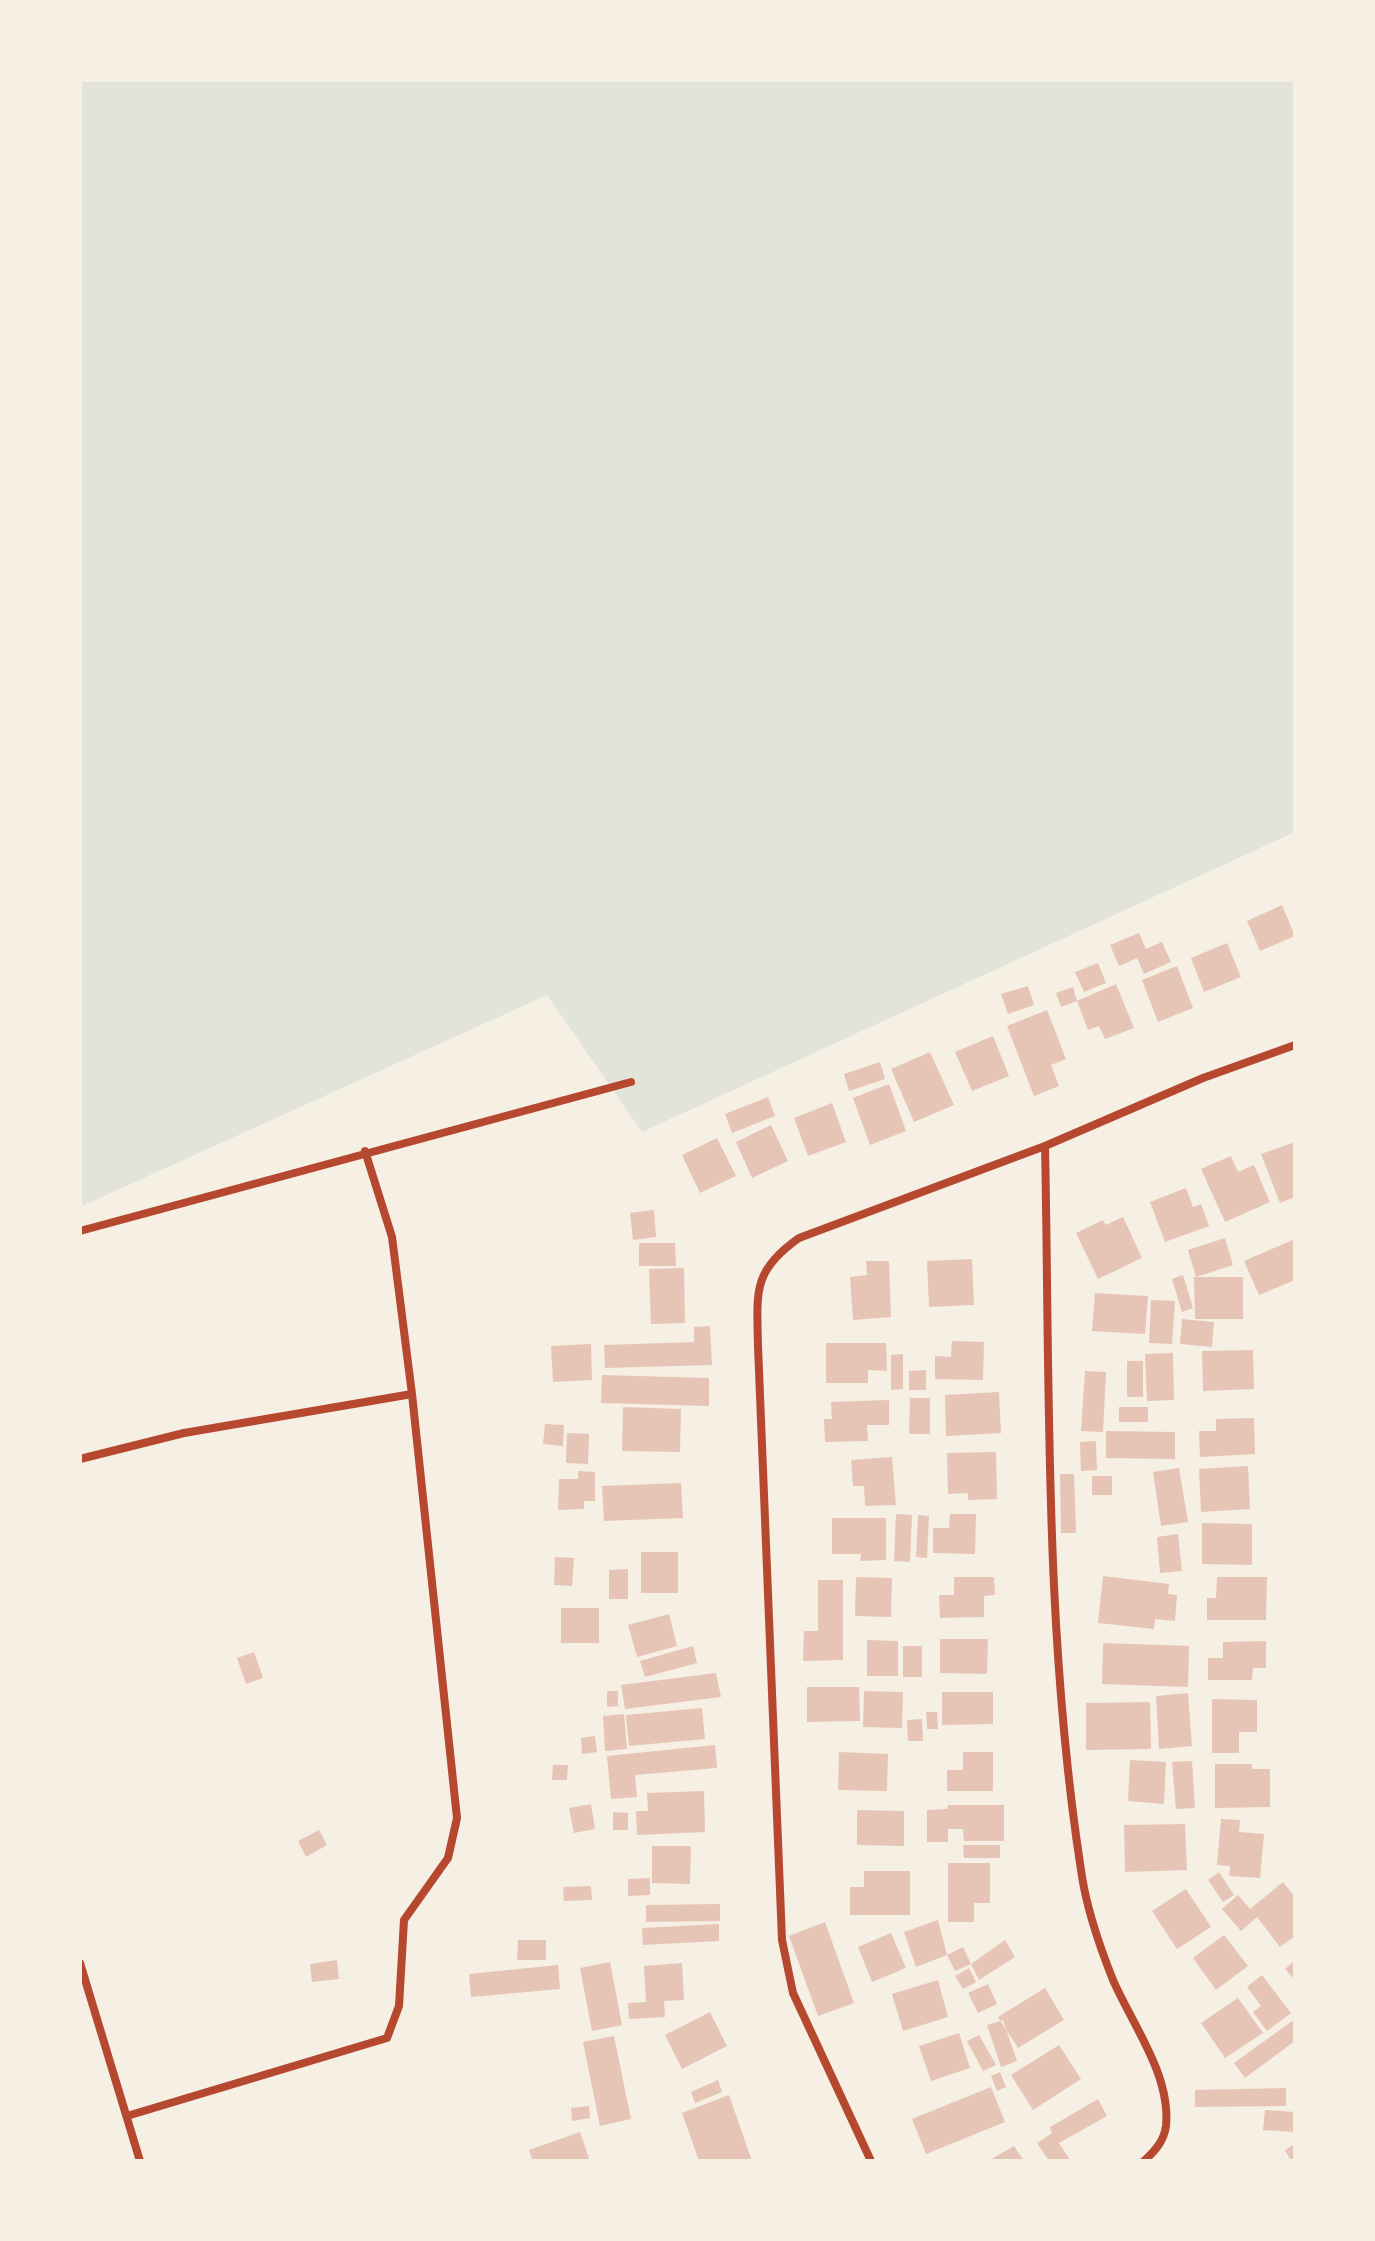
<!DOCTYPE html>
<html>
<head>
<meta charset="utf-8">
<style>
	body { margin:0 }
	#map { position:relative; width:1375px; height:2241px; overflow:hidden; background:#f6efe4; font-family:"Asap Condensed",sans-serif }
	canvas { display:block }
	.frame { position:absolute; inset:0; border:82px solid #f6efe4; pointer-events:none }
</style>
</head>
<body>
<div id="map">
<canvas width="1375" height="2241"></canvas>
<div class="frame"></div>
</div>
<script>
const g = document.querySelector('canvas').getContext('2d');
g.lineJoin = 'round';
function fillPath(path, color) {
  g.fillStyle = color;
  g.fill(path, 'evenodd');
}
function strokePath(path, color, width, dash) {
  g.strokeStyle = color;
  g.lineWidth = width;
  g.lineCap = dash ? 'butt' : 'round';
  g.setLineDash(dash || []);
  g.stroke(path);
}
fillPath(new Path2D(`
	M80,80H1295V832L642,1132L547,995L80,1207Z`), '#e2e4dc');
fillPath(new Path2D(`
	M1282,905L1295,936L1260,951L1247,921Z
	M1139,933L1146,949L1162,942L1171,962L1144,974L1137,958L1119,966L1110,945Z
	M1227,943L1241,977L1204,992L1191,958Z
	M1098,963L1106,983L1084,992L1075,972Z
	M1177,966L1193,1008L1158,1022L1142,980Z
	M1116,984L1134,1028L1105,1039L1099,1026L1088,1030L1077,1001Z
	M1028,986L1034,1005L1008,1014L1001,994Z
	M1073,987L1077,1001L1061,1007L1056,993Z
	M1047,1010L1066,1059L1051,1065L1059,1086L1034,1096L1007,1026Z
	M993,1036L1009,1076L972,1091L955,1052Z
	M930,1052L954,1105L914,1122L891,1069Z
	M880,1062L885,1079L849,1091L844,1074Z
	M889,1084L906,1131L870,1145L853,1098Z
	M768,1097L775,1116L732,1133L725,1114Z
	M832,1103L846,1142L808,1156L794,1118Z
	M771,1125L788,1161L752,1178L736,1142Z
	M717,1138L736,1176L700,1193L682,1155Z
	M1295,1142V1197L1280,1203L1261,1154Z
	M1231,1156L1238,1172L1254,1165L1270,1202L1225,1222L1201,1169Z
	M1186,1188L1193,1207L1201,1204L1209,1226L1165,1242L1150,1202Z
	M654,1210L656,1237L633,1240L630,1213Z
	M1123,1217L1142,1258L1098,1279L1076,1233L1103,1220L1106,1225Z
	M1225,1238L1233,1265L1196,1277L1188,1250Z
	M1295,1239V1280L1259,1295L1244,1261Z
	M639,1243H675L676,1266H639Z
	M972,1259L974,1305L929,1307L927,1261Z
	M866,1261H889L891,1317L853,1320L850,1277L867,1275Z
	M684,1268L685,1323L651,1324L649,1269Z
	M1183,1275L1193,1308L1182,1312L1172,1279Z
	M1194,1277H1243V1319H1195Z
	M1095,1293L1148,1296L1145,1334L1092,1331Z
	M1151,1300L1175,1301L1172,1344L1149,1343Z
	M1182,1319L1214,1322L1212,1347L1180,1344Z
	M710,1326L712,1365L605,1368L604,1345L694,1342V1327Z
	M952,1341L984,1342L983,1380L935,1379V1356L951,1357Z
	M826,1343H886L887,1371L868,1370V1383H826Z
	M591,1344L592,1380L553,1382L551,1346Z
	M1253,1350L1254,1389L1203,1391L1202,1351Z
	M1173,1353L1174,1400L1147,1401L1145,1354Z
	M903,1354V1389L891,1390V1355Z
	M1127,1361H1143V1397H1127Z
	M926,1370V1390H909V1371Z
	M1085,1371L1106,1372L1103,1432L1081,1431Z
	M602,1375L709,1378V1406L601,1403Z
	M999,1392L1001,1433L946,1436L945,1395Z
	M910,1398H930V1434H909Z
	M889,1400V1425H867L868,1441L825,1442L824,1419H832L831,1402Z
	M623,1407L681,1409L680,1452L622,1451Z
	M1119,1407H1148V1422H1119Z
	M1254,1418L1255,1454L1200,1457L1199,1431H1216V1419Z
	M545,1424L564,1425L563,1446L543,1444Z
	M1106,1431L1175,1432V1459L1106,1458Z
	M567,1433L589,1434L588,1464L566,1463Z
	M1096,1441L1097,1470L1081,1471L1080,1442Z
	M996,1452L997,1499L968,1500V1493L948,1494L947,1453Z
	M892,1457L896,1505L865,1506L864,1486H853L851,1460Z
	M1248,1466L1250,1509L1201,1512L1199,1469Z
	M1179,1468L1188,1522L1161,1526L1153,1472Z
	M578,1471L595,1472V1501H584V1509L558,1510L559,1479H578Z
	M1060,1474H1074L1076,1533H1061Z
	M1092,1476H1112V1495H1092Z
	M681,1483L683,1518L604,1521L602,1486Z
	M896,1514L912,1515L910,1562L894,1561Z
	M950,1514H976L975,1554L933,1553V1528H949Z
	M918,1515L929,1516L927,1558L916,1557Z
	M832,1518H886V1560L860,1561L861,1554H832Z
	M1202,1523L1252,1524V1565L1202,1564Z
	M1178,1534L1182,1571L1160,1573L1157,1537Z
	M641,1552H678V1593H641Z
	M555,1557L574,1558L572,1586L554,1585Z
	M628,1569V1599H609V1570Z
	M1103,1576L1169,1584L1168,1594L1177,1595L1175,1621L1155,1619L1154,1629L1098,1623Z
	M856,1577L892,1578L891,1617L855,1616Z
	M954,1577H994L995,1595L984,1596V1617L940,1618L939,1595H954Z
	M1217,1577H1267L1266,1620H1207V1598H1216Z
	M818,1580H843V1660L803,1661L804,1631H818Z
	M561,1608H599V1643H561Z
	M669,1614L677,1646L637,1657L628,1625Z
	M940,1639H988L987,1674L940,1673Z
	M867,1640L898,1641V1676H867Z
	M1266,1641V1668H1253L1252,1680H1208V1658H1223V1642Z
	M1103,1643L1189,1646L1188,1687L1102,1684Z
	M693,1646L697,1663L645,1677L640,1661Z
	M903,1646H922V1677H903Z
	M254,1652L263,1678L246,1684L237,1658Z
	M716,1673L721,1697L625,1709L621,1685Z
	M807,1687H859L860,1721L807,1722Z
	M607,1691H618V1706L607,1707Z
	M864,1691L903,1692L902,1728L863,1727Z
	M942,1692H993V1724L942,1725Z
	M1188,1693L1192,1746L1159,1749L1156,1696Z
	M1212,1699L1257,1700V1732H1239V1753H1212Z
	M1150,1702L1151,1749L1086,1750V1703Z
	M702,1708L705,1739L629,1746L626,1715Z
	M926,1712H937L938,1729H927Z
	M624,1714L627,1749L605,1751L603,1716Z
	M922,1719L923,1741H908L907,1720Z
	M595,1736L597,1752L582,1754L581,1738Z
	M715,1745L717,1768L635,1775L637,1797L611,1799L607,1756Z
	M839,1752L888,1754L887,1791L838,1790Z
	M963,1752H993V1791H947V1770H963Z
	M1130,1760L1166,1762L1164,1804L1128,1801Z
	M1192,1761L1195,1808L1176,1809L1172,1762Z
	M1215,1764H1252V1769H1270V1807L1215,1808Z
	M553,1765H568L567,1780H552Z
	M704,1791L705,1832L637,1835L636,1811H648L647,1793Z
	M591,1804L595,1829L574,1833L569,1808Z
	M948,1805H1004V1841H964L963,1829H948V1842H927V1810L947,1809Z
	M857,1810L904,1811V1846L857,1845Z
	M613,1812L628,1813V1830H613Z
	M1221,1819L1240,1820L1239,1832L1264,1834L1260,1878L1229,1876L1230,1866L1217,1865Z
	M1185,1824L1187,1870L1125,1872L1124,1825Z
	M319,1830L327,1845L306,1857L298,1841Z
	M963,1845H1000V1858H964Z
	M652,1846H691L690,1884L652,1883Z
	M948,1863H990V1903H974V1922H948Z
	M864,1871H910V1915H850V1887H864Z
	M1219,1872L1234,1895L1223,1902L1208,1880Z
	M650,1878V1895L628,1896V1879Z
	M1283,1882L1295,1897V1936L1280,1947L1257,1917L1241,1931L1222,1909L1238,1895L1250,1909Z
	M591,1886L592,1900L564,1901L563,1887Z
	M1186,1889L1211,1927L1177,1949L1152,1911Z
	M720,1904V1921L646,1922V1905Z
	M938,1920L947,1955L916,1967L904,1932Z
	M825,1922L854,2003L818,2016L789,1936Z
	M719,1924V1941L643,1945L642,1928Z
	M891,1933L906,1968L872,1982L858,1947Z
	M1224,1935L1248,1966L1216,1990L1193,1958Z
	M518,1940H546V1960H517Z
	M1005,1940L1015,1957L979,1980L971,1964Z
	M963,1947L971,1964L955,1971L947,1955Z
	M337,1960L339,1979L312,1982L310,1964Z
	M1295,1960V1980L1285,1969Z
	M610,1962L622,2025L592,2031L580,1968Z
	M682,1963L684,2000L664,2001L665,2017L629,2019L628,2003L646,2002L644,1966Z
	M558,1965L560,1989L471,1997L469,1974Z
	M969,1968L976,1982L963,1989L955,1976Z
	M1262,1975L1291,2013L1267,2031L1253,2012L1261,2006L1247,1987Z
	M938,1980L948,2017L903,2031L892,1994Z
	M988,1984L997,2004L978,2013L968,1993Z
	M1045,1988L1064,2020L1018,2048L998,2017Z
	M1238,1998L1263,2033L1225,2058L1201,2023Z
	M710,2012L727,2046L682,2069L665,2035Z
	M1295,2019V2041L1245,2078L1234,2063Z
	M1003,2020L1017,2061L1001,2067L987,2025Z
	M959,2033L970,2068L931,2081L919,2046Z
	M979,2035L996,2065L983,2071L967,2041Z
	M614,2036L631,2119L600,2126L583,2042Z
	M1059,2045L1081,2079L1033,2110L1011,2075Z
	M1000,2072L1006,2087L997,2091L991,2076Z
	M718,2080L722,2092L695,2103L691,2092Z
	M991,2087L1005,2122L926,2154L912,2119Z
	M1286,2088V2106L1195,2107V2090Z
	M729,2095L752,2161H699L682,2113Z
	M1098,2099L1107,2116L1059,2143L1071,2161H1049L1037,2143L1052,2133L1050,2127Z
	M589,2106L590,2118L572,2121L571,2108Z
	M1265,2110L1295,2112V2132L1263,2130Z
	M580,2132L590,2161H533L529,2150Z
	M1295,2144V2159L1291,2161L1285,2150Z
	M1014,2146L1024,2161H988Z`), '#e6c5b7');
strokePath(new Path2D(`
	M1045,1146C1050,1387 1044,1631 1081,1870C1086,1907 1099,1945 1113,1980C1132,2024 1171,2075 1166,2126C1164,2141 1155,2151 1144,2161
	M80,1231L631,1082
	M80,1459L184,1433L412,1394
	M80,1963L140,2161
	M127,2116L387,2038L399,2006L404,1920L448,1858L457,1818L412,1394L392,1237L365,1151
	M871,2161L793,1993L782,1940L758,1346C757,1292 752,1271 799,1238L1045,1146L1203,1078L1295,1045`), '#b5482f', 8);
</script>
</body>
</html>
